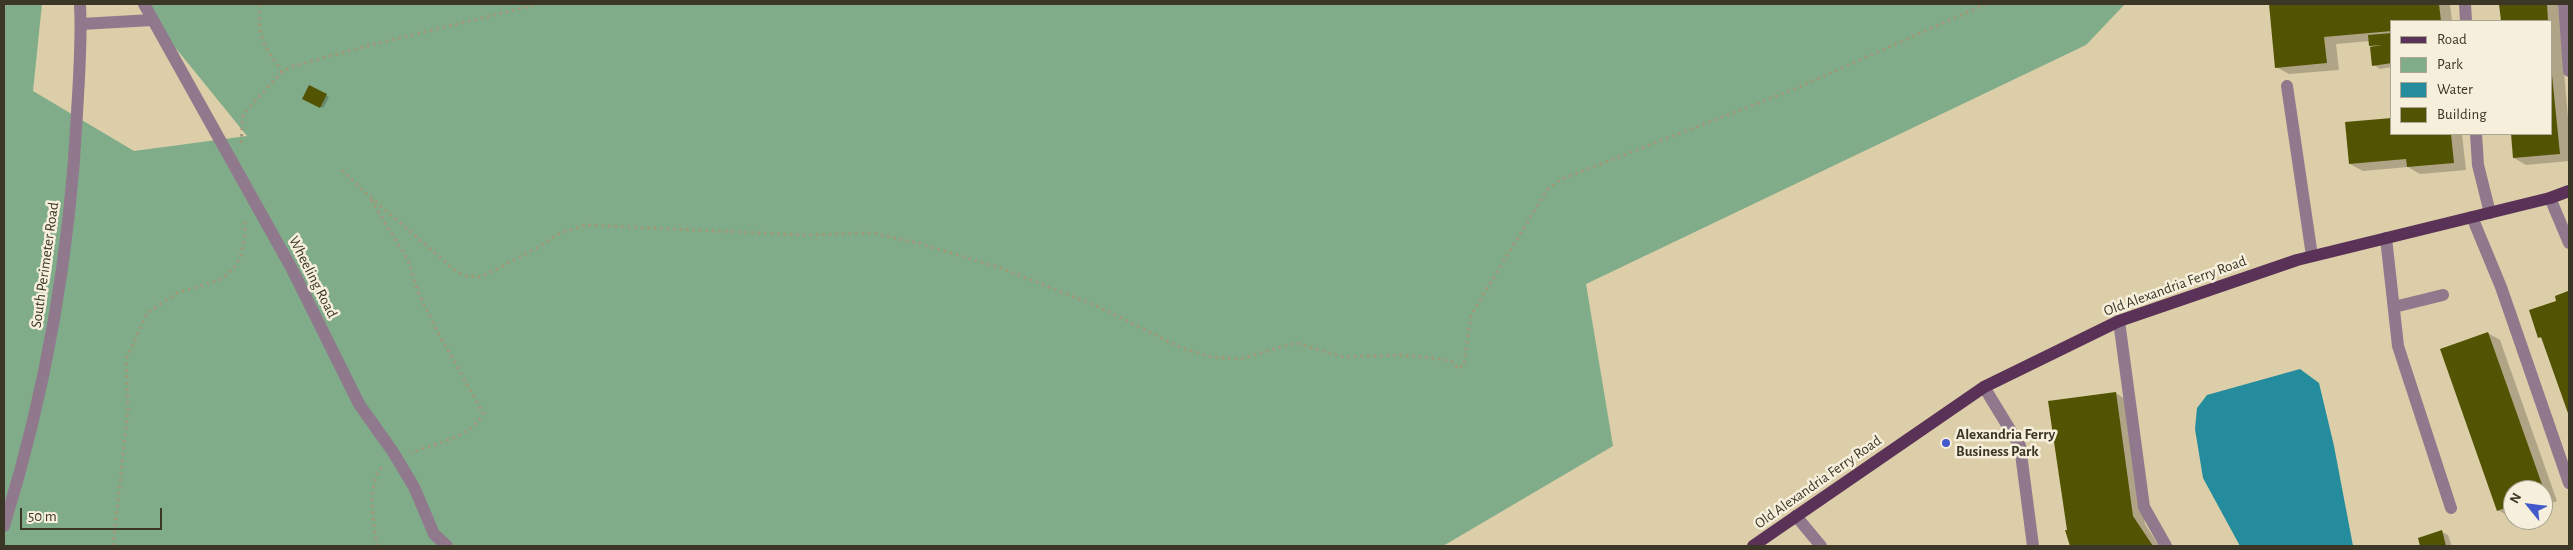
<!DOCTYPE html>
<html>
<head>
<meta charset="utf-8">
<style>
	body { margin:0 }
	#map { position:relative; width:2573px; height:550px; overflow:hidden; background:#dbcea8; font-family:"Alegreya Sans",sans-serif }
	canvas { display:block }
	.frame { position:absolute; inset:0; border:5px solid #3c3627; pointer-events:none }
	.legend { position:absolute; left:2390px; top:20px; width:162px; height:115px; box-sizing:border-box; background:#f5efdc; border:1px solid #aba594; margin:0; padding:6px 9px; list-style:none; font-size:15px; color:#3c3627 }
	.legend li { display:flex; align-items:center; gap:10px; height:25px }
	.legend b { width:25px; border:1px solid #aba594 }
	.north { position:absolute; left:2503px; top:480px; width:50px; height:50px; box-sizing:border-box; background:#f5efdc; border:1px solid #aba594; border-radius:50%; rotate:299deg; font-size:14px; font-weight:700; line-height:20px; text-align:center; color:#3c3627 }
	.north::after { content:''; display:block; margin:auto; width:18px; height:22px; background:#4258cb; clip-path:polygon(50% 0,100% 100%,50% 72%,0 100%) }
	.scale { position:absolute; left:20px; top:508px; width:142px; height:22px; box-sizing:border-box; border:2px solid #3c3627; border-top:0; padding-left:6px; font-size:15px; line-height:18px; white-space:nowrap; color:#3c3627; -webkit-text-stroke:4px #f5efdc; paint-order:stroke }
</style>
</head>
<body>
<div id="map">
<canvas width="2573" height="550"></canvas>
<div class="frame"></div>
<ul class="legend">
<li><b style="height:6px;background:#5b3257"></b>Road</li>
<li><b style="height:14px;background:#81ac8a"></b>Park</li>
<li><b style="height:14px;background:#248c9d"></b>Water</li>
<li><b style="height:14px;background:#535403"></b>Building</li>
</ul>
<div class="north">N</div>
<div class="scale">50 m</div>
</div>
<script>
const g = document.querySelector('canvas').getContext('2d');
g.lineJoin = 'round';
function fillPath(path, color) {
  g.fillStyle = color;
  g.fill(path, 'evenodd');
}
function strokePath(path, color, width, dash) {
  g.strokeStyle = color;
  g.lineWidth = width;
  g.lineCap = dash ? 'butt' : 'round';
  g.setLineDash(dash || []);
  g.stroke(path);
}
function write(font, color, halo, rows, align = 'center') {
  g.font = font + ' "Alegreya Sans",sans-serif';
  g.lineWidth = 5;
  g.setLineDash([]);
  g.textBaseline = 'middle';
  g.strokeStyle = halo;
  g.fillStyle = color;
  for (const [text, x, y, turn = 0] of rows) {
    g.save();
    g.translate(x, y);
    g.rotate((+turn || 0) * Math.PI / 180);
    g.textAlign = isNaN(turn) ? turn : align;
    if (halo) g.strokeText(text, 0, 0);
    g.fillText(text, 0, 0);
    g.restore();
  }
}
fillPath(new Path2D(`
	M4,4H42L33,91L134,151L247,136L140,4H2125L2086,45L1586,284L1613,446L1443,546H4Z`), '#81ac8a');
fillPath(new Path2D(`
	M2300,369L2319,383L2334,446L2353,546H2240L2203,478L2195,429L2197,408L2207,395Z`), '#248c9d');
fillPath(new Path2D(`
	M2271,4H2450L2452,21H2392V67L2380,69L2374,65L2370,41L2336,44L2339,70L2289,74L2276,67Z
	M2501,4H2558L2569,129V161L2526,165L2514,158L2512,134H2552V21H2502Z
	M309,86L329,97L323,108L304,98Z
	M2392,134H2462L2466,170L2420,174L2408,167L2363,171L2350,164Z
	M2568,293L2569,294V414L2543,339L2539,337L2558,301Z
	M2488,333L2500,340L2557,501L2543,506V490H2513V516L2510,517L2498,510Z
	M2116,393L2128,401L2145,524L2159,546H2072L2068,540L2066,531H2069Z
	M2442,532L2448,535L2452,546H2421L2419,538Z`), '#0003');
fillPath(new Path2D(`
	M2269,4H2439L2441,21H2392V31L2324,37L2327,63L2275,68Z
	M2499,4H2547L2548,21H2501Z
	M2392,33V63L2372,66L2370,47L2382,45L2369,46L2368,35Z
	M2552,75L2560,154L2513,158L2511,134H2552Z
	M309,85L327,94L320,108L302,99Z
	M2392,118V134H2451L2454,163L2407,167L2406,159L2349,164L2345,122Z
	M2568,291L2569,296V416L2541,337L2538,338L2529,310L2556,301L2555,296Z
	M2488,332L2544,490H2513V505L2497,511L2440,349Z
	M2116,392L2133,516L2153,546H2070L2065,530H2067L2048,401Z
	M2442,530L2446,546H2420L2418,538Z`), '#535403');
strokePath(new Path2D(`
	M260,4C257,36 264,46 282,72
	M241,143L243,114L282,72L290,67L359,48L539,4
	M342,170L368,195L457,272L466,276L481,277L537,248L558,234L586,225L803,235L873,233L921,244L1001,268L1099,307L1182,348L1211,357L1239,359L1296,343L1343,357L1398,355L1433,358L1451,361L1459,369L1464,364L1471,315L1547,190L1560,180L1585,170L1792,90L1986,4
	M371,200L408,260L418,292L437,331L483,413C473,437 433,444 411,453
	M113,546L128,409L126,360L147,313L177,293L220,280L233,269L241,255L245,235V219
	M377,546C374,525 365,479 385,465`), '#a19779', 3, [2.5, 4]);
strokePath(new Path2D(`
	M144,4L292,269L359,404L393,452L414,487L434,534L447,546
	M2465,4L2466,21
	M2564,4L2569,71
	M81,24L152,20
	M2287,86L2312,256
	M2476,134L2478,165L2490,213
	M2550,198L2569,243
	M2472,217L2501,287L2569,483
	M2386,238L2398,346L2451,508
	M2394,307L2443,295
	M2119,321L2144,507L2166,546
	M1984,387L2020,446L2033,546
	M1796,516L1821,546
	M4,526C46,391 70,254 77,113C79,77 82,40 80,4`), '#90788d', 12);
strokePath(new Path2D(`
	M1753,546L1984,387L2119,321L2297,260L2550,198L2569,191`), '#5b3257', 12);
for (const [x, y, r, color] of [
	[1946,443,5,"#4258cb"]
]) {
  const dot = new Path2D();
  dot.arc(x, y, r, 0, 2 * Math.PI);
  g.fillStyle = color;
  g.fill(dot);
  strokePath(dot, '#f5efdc', 2);
}
write('15px', '#3c3627', '#f5efdc', [
	["South Perimeter Road",45,265,-82],
	["Wheeling Road",313,277,63],
	["Old Alexandria Ferry Road",2175,286,-20],
	["Old Alexandria Ferry Road",1818,482,-35]
]);
write('bold 15px', '#3c3627', '#f5efdc', [
	["Alexandria Ferry",1956,434],
	["Business Park",1956,451]
], 'left');
</script>
</body>
</html>
